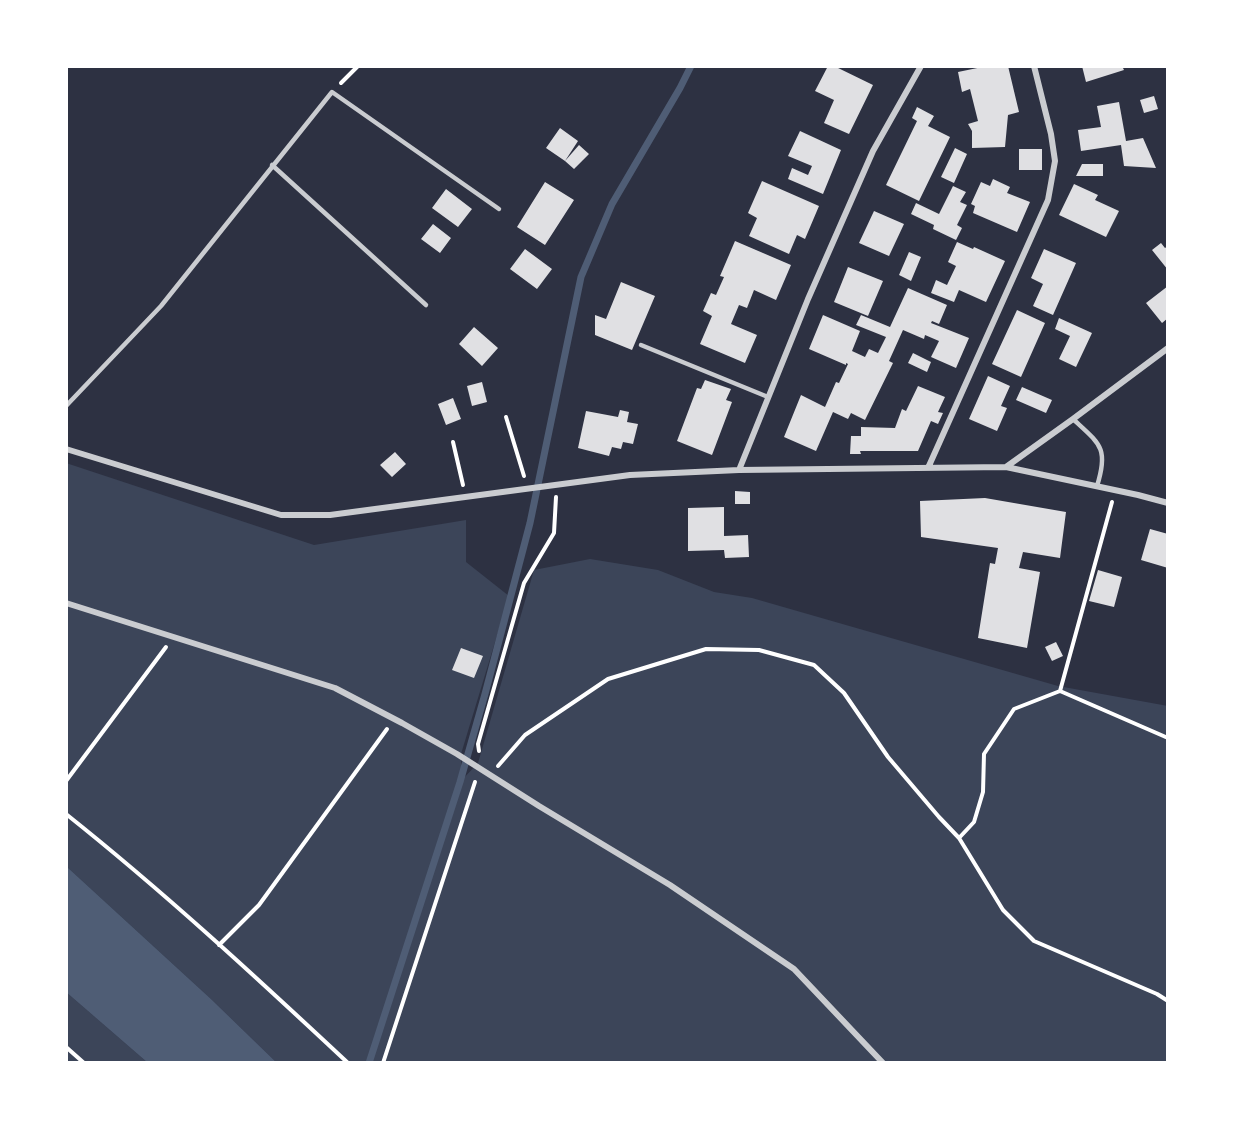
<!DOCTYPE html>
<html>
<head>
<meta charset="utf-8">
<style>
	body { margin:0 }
	#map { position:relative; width:1234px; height:1129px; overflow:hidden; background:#2d3142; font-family:Rubik,sans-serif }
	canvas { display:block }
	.frame { position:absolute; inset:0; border:68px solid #fff; pointer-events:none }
</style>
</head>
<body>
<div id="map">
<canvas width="1234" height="1129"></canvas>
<div class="frame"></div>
</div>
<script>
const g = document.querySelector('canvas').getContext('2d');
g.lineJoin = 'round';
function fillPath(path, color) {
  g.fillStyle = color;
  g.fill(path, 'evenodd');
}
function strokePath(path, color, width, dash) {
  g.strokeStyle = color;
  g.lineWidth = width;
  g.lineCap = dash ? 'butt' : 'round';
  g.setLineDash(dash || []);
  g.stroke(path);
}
fillPath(new Path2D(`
	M66,463L314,545L466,520V562L509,596L461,754V781L478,763L534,570L590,559L658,570L714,592L752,598L1058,686L1168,706V1063H277L211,999L66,866Z
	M66,992L148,1063H66Z`), '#3c4559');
fillPath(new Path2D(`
	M66,866L211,999L277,1063H148L66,992Z`), '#4f5d75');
strokePath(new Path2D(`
	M369,1063L460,782L485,694L530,523L581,277L612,204L680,88L691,66`), '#4f5d75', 7);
fillPath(new Path2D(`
	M828,66H834L873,85L849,134L824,123L834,100L815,91Z
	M987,66H1008L1019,112L1008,115L1005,147L972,148V131L968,124L978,121L970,89L962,92L958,72Z
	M1082,66H1122L1124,70L1086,82Z
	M1154,96L1158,109L1144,113L1140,100Z
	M1119,102L1126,141L1143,138L1156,168L1124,166L1121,145L1081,151L1078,130L1101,127L1097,106Z
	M917,107L934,116L928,126L950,137L919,201L886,185L917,121L912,118Z
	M560,128L578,141L565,161L546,148Z
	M800,131L841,150L823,194L788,179L792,168L808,175L812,166L788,156Z
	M579,145L589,154L574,169L565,161Z
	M955,148L967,154L954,183L941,177Z
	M1019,149H1042V170H1019Z
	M1082,164H1103V176H1076Z
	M993,179L1010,187L1007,193L1030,202L1017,232L973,213L975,206L971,204L981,182L990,186Z
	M762,181L819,206L805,239L797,235L789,254L749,236L757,218L748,213Z
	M545,182L574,200L545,245L517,227Z
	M1074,184L1098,195L1095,200L1119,211L1106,237L1059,215Z
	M953,186L966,192L960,202L967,205L957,225L962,228L956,240L933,229L934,225L911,214L916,203L939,214Z
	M446,189L472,209L458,227L432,208Z
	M874,211L904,224L889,256L859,243Z
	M433,224L451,238L440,253L421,239Z
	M735,241L791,265L776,300L754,290L747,308L739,305L731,324L757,335L745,363L700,344L712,316L703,311L711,293L716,295L724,277L720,276Z
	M957,242L973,249L974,247L1005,261L986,302L959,290L954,302L931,293L936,280L947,285L956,266L948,262Z
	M1161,243L1165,248L1168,246V270L1152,250Z
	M525,249L552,269L537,289L510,269Z
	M1044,249L1076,263L1053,315L1033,306L1043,284L1031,278Z
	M909,252L921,257L911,281L899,275Z
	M848,267L883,281L868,316L834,302Z
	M621,282L655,296L632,350L595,335V315L606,319Z
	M1168,286V318L1162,323L1146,303Z
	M908,288L947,305L939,324L932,321L931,323L969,338L956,368L931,357L939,341L925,335L924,339L903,330L889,361L893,363L865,420L851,413L848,419L833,412L816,451L784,437L801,395L825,407L836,382L839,383L848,364L846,363V365L809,349L823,315L860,331L852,351L865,357L869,349L878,353L886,337L856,325L861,315L890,327Z
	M1017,310L1045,323L1021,377L992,364Z
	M1059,318L1092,333L1076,367L1059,359L1070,336L1055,329Z
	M474,327L498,348L482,366L459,344Z
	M913,353L931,362L927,372L908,363Z
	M988,376L1010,386L1001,406L1007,408L997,431L969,419Z
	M705,380L731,389L726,400L732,402L712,455L677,441L697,388L701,389Z
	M482,382L487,402L472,406L467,386Z
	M918,386L945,397L938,412L943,413L938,424L931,421L918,451H860L861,454H850L851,436H861V427L895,428L902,409L906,411Z
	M1022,387L1052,400L1046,413L1016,400Z
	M453,398L461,419L446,425L438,404Z
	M620,410L629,412L627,422L638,424L633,444L623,442L621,449L612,447L609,456L578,448L586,411L618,417Z
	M395,452L406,464L392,477L380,465Z
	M735,491L750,492V504H735Z
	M985,498L1066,512L1060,558L1023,552L1019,568L1040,572L1027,648L978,638L990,563L995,564L998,548L921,537L920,501Z
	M724,507V536L748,535L749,557L725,558L724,550L688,551V508Z
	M1150,529L1168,534V568L1141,560Z
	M1098,570L1122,577L1114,607L1089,601Z
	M1056,642L1063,656L1052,661L1045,647Z
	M461,648L483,656L474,678L452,670Z`), '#e0e0e3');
strokePath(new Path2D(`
	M341,83L358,66
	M506,417L524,476
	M453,442L463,485
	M1060,691L1112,502
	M479,751L478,744L524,583L554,533L556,497
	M498,766L525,735L608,679L706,649L759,650L814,665L844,693L888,757L939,817L959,838L1003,910L1034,941L1157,994L1168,1001
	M66,781L166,647
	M66,814C164,892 256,977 348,1063
	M959,838L974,822L983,792L984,754L1014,709L1060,691L1168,738
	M219,945L259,905L387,729
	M66,1047L84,1063
	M383,1063L475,782`), '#fff', 4);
strokePath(new Path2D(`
	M272,165L426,305
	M641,345L768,397
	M66,406L161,306L332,92L499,209
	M1073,419C1100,444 1109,448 1097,486`), '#caccd0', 4.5);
strokePath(new Path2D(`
	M66,449L281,515H330L630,475L739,470L1006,467L1138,495L1168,503
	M1006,467L1073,419L1168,348
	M928,468L1048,200L1055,161L1051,134L1034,66
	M739,470L808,299L873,151L921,66
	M66,603L335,688L402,723L457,754L539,806L670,885L794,969L883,1063`), '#caccd0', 6);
</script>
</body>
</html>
